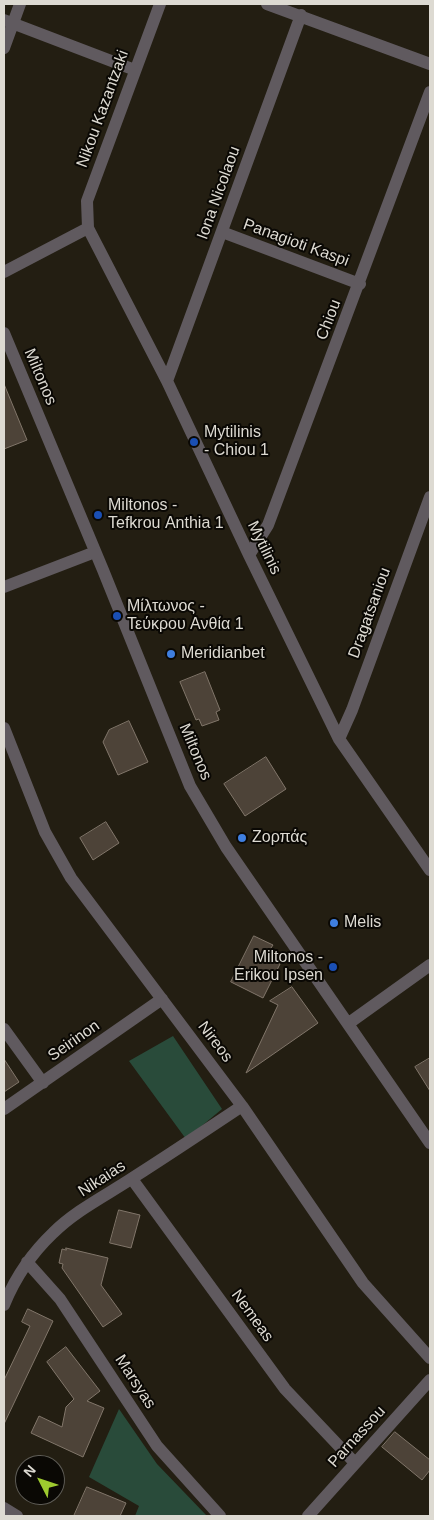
<!DOCTYPE html>
<html>
<head>
<meta charset="utf-8">
<style>
	body { margin:0 }
	#map { position:relative; width:434px; height:1520px; overflow:hidden; background:#231e12; font-family:Helvetica,sans-serif }
	canvas { display:block }
	.frame { position:absolute; inset:0; border:5px solid #dddad2; pointer-events:none }
	.north { position:absolute; left:15px; top:1455px; width:50px; height:50px; box-sizing:border-box; background:#0a0804; border:1px solid #5e5c56; border-radius:50%; rotate:311deg; font-size:14px; font-weight:700; line-height:20px; text-align:center; color:#dddad2 }
	.north::after { content:''; display:block; margin:auto; width:18px; height:22px; background:#9eca2f; clip-path:polygon(50% 0,100% 100%,50% 72%,0 100%) }
</style>
</head>
<body>
<div id="map">
<canvas width="434" height="1520"></canvas>
<div class="frame"></div>
<div class="north">N</div>
</div>
<script>
const g = document.querySelector('canvas').getContext('2d');
g.lineJoin = 'round';
function fillPath(path, color) {
  g.fillStyle = color;
  g.fill(path, 'evenodd');
}
function strokePath(path, color, width, dash) {
  g.strokeStyle = color;
  g.lineWidth = width;
  g.lineCap = dash ? 'butt' : 'round';
  g.setLineDash(dash || []);
  g.stroke(path);
}
function write(font, color, halo, rows, align = 'center') {
  g.font = font + ' Helvetica,sans-serif';
  g.lineWidth = 4;
  g.setLineDash([]);
  g.textBaseline = 'middle';
  g.strokeStyle = halo;
  g.fillStyle = color;
  for (const [text, x, y, turn = 0] of rows) {
    g.save();
    g.translate(x, y);
    g.rotate((+turn || 0) * Math.PI / 180);
    g.textAlign = isNaN(turn) ? turn : align;
    if (halo) g.strokeText(text, 0, 0);
    g.fillText(text, 0, 0);
    g.restore();
  }
}
fillPath(new Path2D(`
	M173,1036L222,1109L186,1139L129,1061Z
	M119,1409L157,1464L207,1516H135L139,1506L89,1477Z`), '#294b3a');
const building = new Path2D(`
	M4,384L27,440L4,449Z
	M205,672L220,710L216,712L219,720L202,726L199,719L196,720L180,682Z
	M129,721L148,762L118,775L103,742L109,730Z
	M266,757L286,789L245,816L224,784Z
	M106,822L119,843L93,860L80,838Z
	M254,936L273,945L269,951L278,955L274,962L280,964L263,998L231,982Z
	M292,987L318,1023L246,1073L278,1005L270,1001Z
	M430,1058V1091L415,1067Z
	M4,1059L19,1082L4,1092Z
	M119,1210L140,1215L131,1248L110,1243Z
	M66,1248L108,1258L101,1285L122,1314L103,1327L62,1268L63,1264L59,1263L62,1249L66,1250Z
	M28,1309L53,1321L4,1424V1380L30,1326L22,1322Z
	M66,1347L100,1391L87,1401L104,1408L83,1457L31,1433L39,1416L62,1427L66,1407L74,1399L47,1362Z
	M395,1432L430,1460V1470L422,1480L382,1447Z
	M87,1487L126,1503L120,1516H74Z`);
fillPath(building, '#4d4338');
strokePath(building, '#81766a', 1);
strokePath(new Path2D(`
	M160,4L87,201L88,228L167,381L249,555L339,739L430,870
	M267,4L430,64
	M4,20L135,70
	M4,48L20,4
	M222,232L360,284
	M4,272L88,228
	M4,333L103,570L190,786L226,847L430,1143
	M167,381L301,15
	M249,555L268,525L430,92
	M4,587L95,552
	M4,728L45,832L71,878L242,1106L363,1283L430,1358
	M339,739L352,710L430,497
	M349,1023L430,965
	M4,1029L43,1083
	M4,1109L162,999
	M132,1179L285,1389L355,1463
	M27,1262L60,1299L157,1446L220,1516
	M4,1305C15,1278 32,1253 53,1233C76,1210 107,1195 134,1177C170,1154 206,1130 242,1106
	M4,1508L17,1516
	M308,1516L430,1380`), '#605a5f', 12);
for (const [x, y, r, color] of [
	[194,442,5,"#1a4fb4"],
	[98,515,5,"#1a4fb4"],
	[117,616,5,"#1a4fb4"],
	[171,654,5,"#3f7fe0"],
	[242,838,5,"#3f7fe0"],
	[334,923,5,"#3f7fe0"],
	[333,967,5,"#1a4fb4"]
]) {
  const dot = new Path2D();
  dot.arc(x, y, r, 0, 2 * Math.PI);
  g.fillStyle = color;
  g.fill(dot);
  strokePath(dot, '#0a0804', 2);
}
write('16px', '#dddad2', '#0a0804', [
	["Nikou Kazantzaki",103,109,-70],
	["Iona Nicolaou",219,193,-70],
	["Panagioti Kaspi",296,243,20],
	["Chiou",329,320,-69],
	["Miltonos",40,377,67],
	["Mytilinis",264,548,64],
	["Dragatsaniou",370,613,-70],
	["Miltonos",195,752,67],
	["Seirinon",74,1041,-35],
	["Nireos",215,1042,53],
	["Nikaias",102,1179,-33],
	["Nemeas",252,1316,54],
	["Marsyas",135,1382,57],
	["Parnassou",357,1437,-48]
]);
write('16px', '#dddad2', '#0a0804', [
	["Mytilinis",204,433],
	["- Chiou 1",204,451],
	["Miltonos -",108,506],
	["Tefkrou Anthia 1",108,524],
	["Μίλτωνος -",127,607],
	["Τεύκρου Ανθία 1",127,625],
	["Meridianbet",181,654],
	["Ζορπάς",252,838],
	["Melis",344,923],
	["Miltonos -",323,958,"right"],
	["Erikou Ipsen",323,976,"right"]
], 'left');
</script>
</body>
</html>
